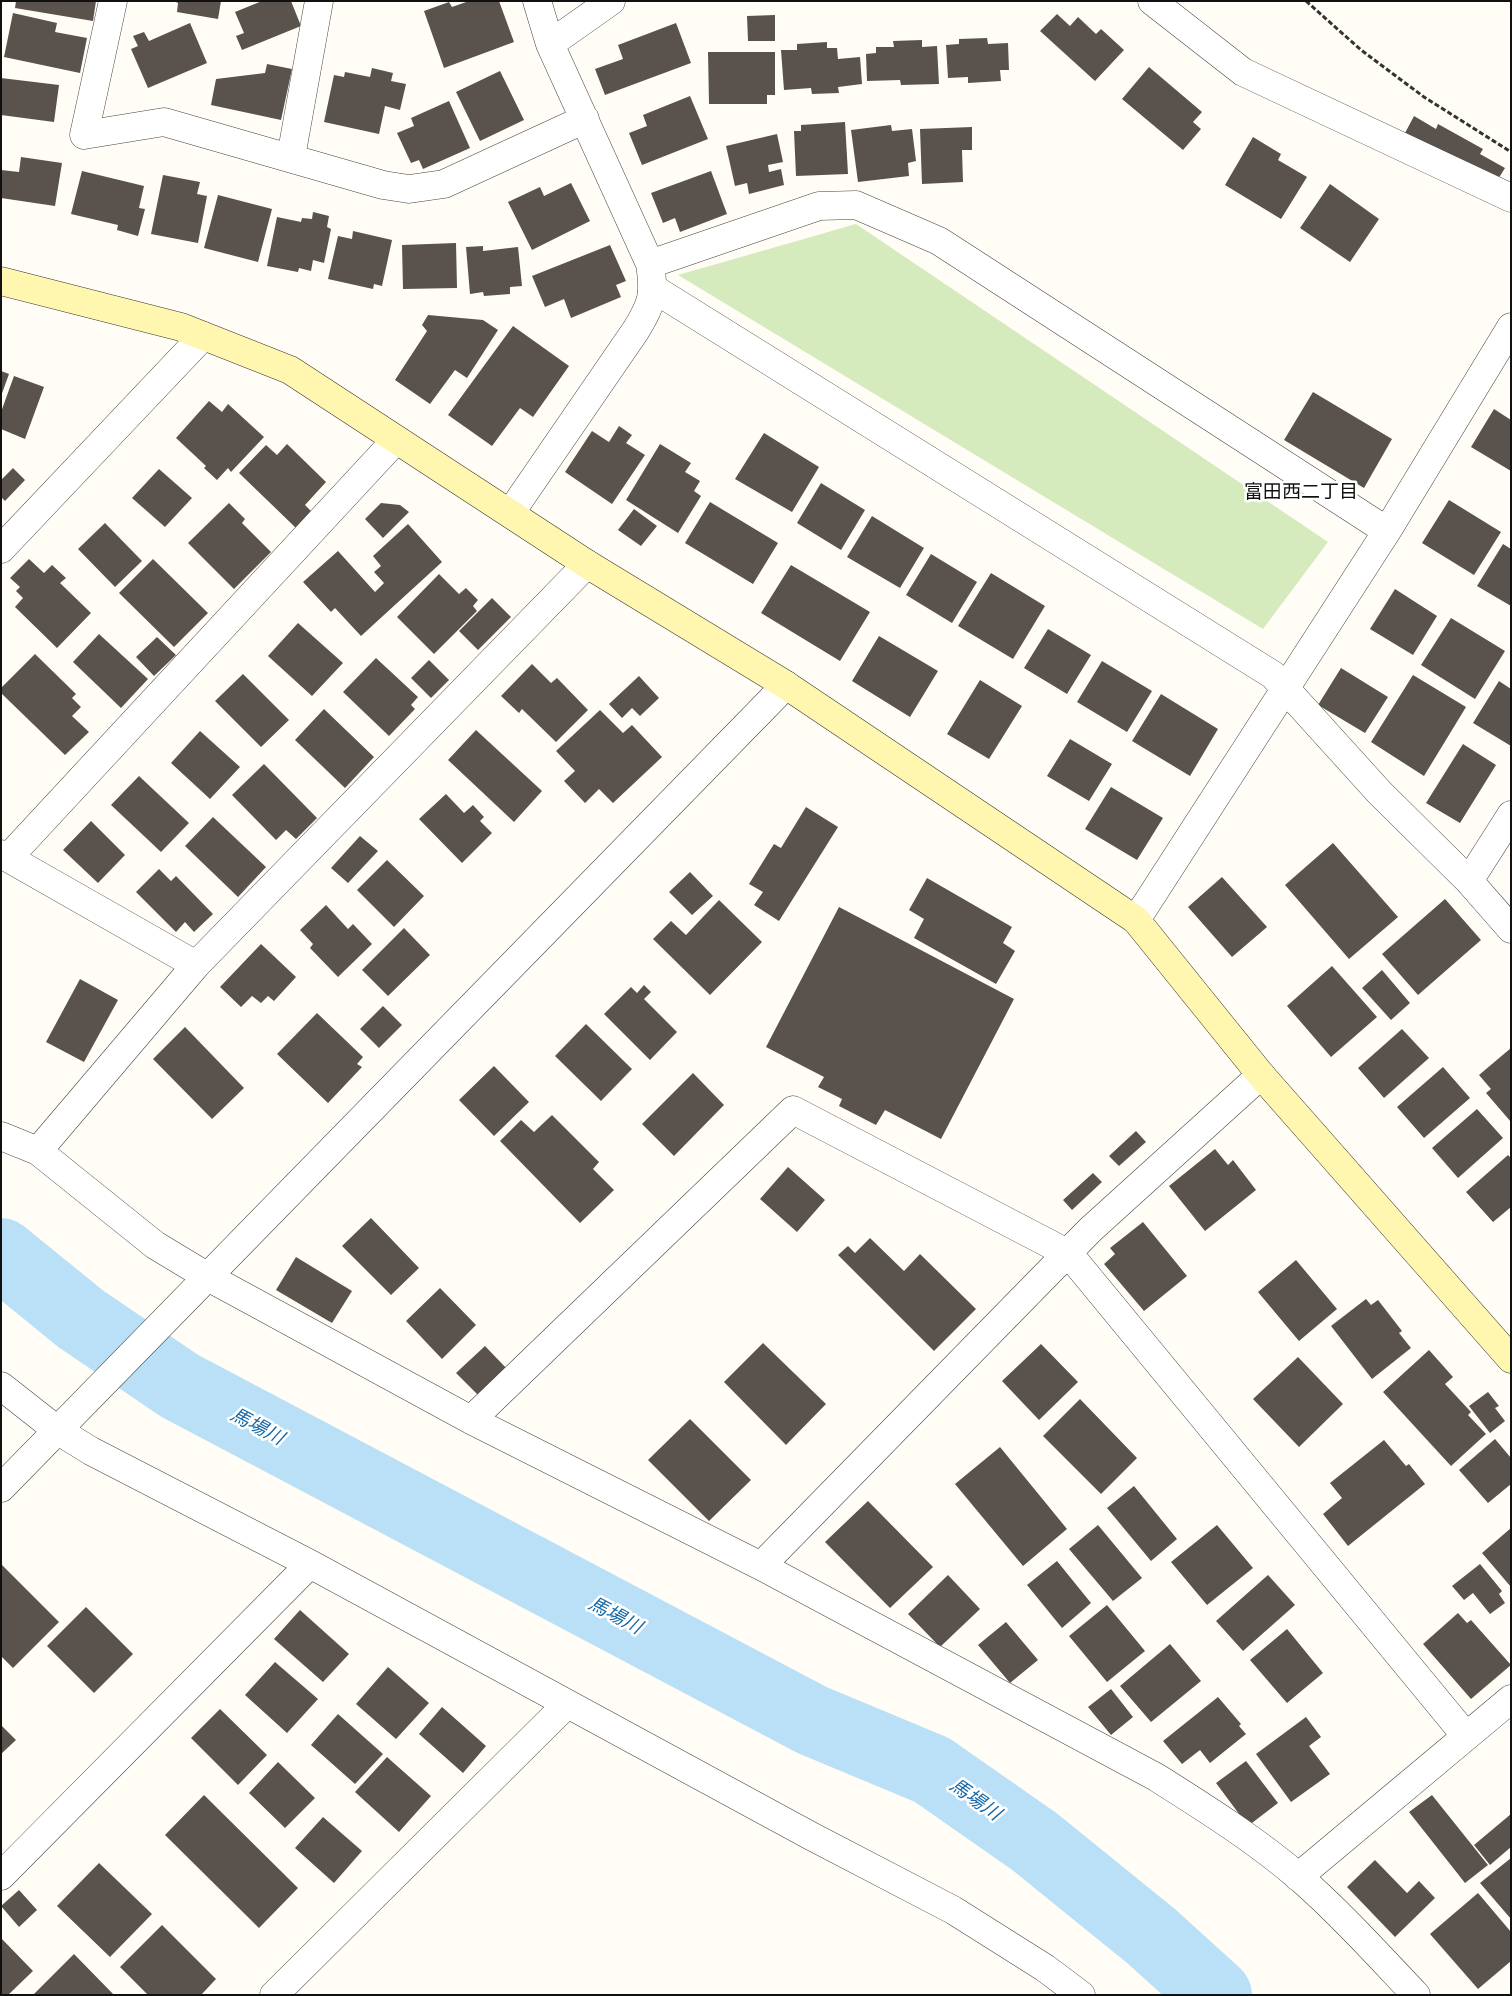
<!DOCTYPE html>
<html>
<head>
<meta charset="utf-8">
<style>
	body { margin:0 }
	#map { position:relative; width:1512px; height:1996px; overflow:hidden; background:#fffdf5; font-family:"Noto Serif",serif }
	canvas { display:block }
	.frame { position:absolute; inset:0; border:2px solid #111; pointer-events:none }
</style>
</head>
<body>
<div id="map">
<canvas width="1512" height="1996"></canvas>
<div class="frame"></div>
</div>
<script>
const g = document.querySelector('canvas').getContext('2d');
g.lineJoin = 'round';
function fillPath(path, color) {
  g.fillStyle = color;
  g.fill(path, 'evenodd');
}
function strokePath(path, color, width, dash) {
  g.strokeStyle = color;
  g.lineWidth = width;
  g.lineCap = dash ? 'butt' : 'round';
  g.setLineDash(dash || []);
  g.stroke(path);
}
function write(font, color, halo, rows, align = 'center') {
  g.font = font + ' "Noto Serif","Noto Sans JP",serif';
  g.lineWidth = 5;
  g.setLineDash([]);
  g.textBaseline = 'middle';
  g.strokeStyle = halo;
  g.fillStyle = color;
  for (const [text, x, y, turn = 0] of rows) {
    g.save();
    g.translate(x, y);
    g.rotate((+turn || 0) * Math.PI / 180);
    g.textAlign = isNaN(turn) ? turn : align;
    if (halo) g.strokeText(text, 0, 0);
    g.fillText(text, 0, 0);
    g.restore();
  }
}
fillPath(new Path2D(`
	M856,224L1328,542L1263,629L678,275Z`), '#d5ebbd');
strokePath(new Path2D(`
	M1,1254L81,1319L180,1386L812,1720L932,1770L1035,1842L1151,1936L1216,1995`), '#b9e0f7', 72);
fillPath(new Path2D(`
	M16,1H96L93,21L15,8Z
	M174,1H221L218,19L177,12L178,3Z
	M262,1H291L301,26L242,50L236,36L244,33L235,12Z
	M469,1H499L514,42L444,68L424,11L449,2L452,7Z
	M13,13L57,23L55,32L87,38L80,73L4,57Z
	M1057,14L1070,26L1078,17L1096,34L1101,29L1124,50L1095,81L1040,31Z
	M775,15V41H748L747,16Z
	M190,23L207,63L148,88L131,49L138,46L133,36L144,32L149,41Z
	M676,23L691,63L605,95L595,69L623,59L618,45Z
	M987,38L988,44L1008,43L1009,70H1000L1001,81L968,83V77L948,78L946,45L959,44V39Z
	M922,40V47L937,46L939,84L901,85L900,80L867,81L866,54L876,53V47H894L893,41Z
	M827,42V48H837L838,59L860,57L862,84L838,87L839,93L812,94L811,88L784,90L781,50H797V44Z
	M708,52H775V95H767V104H709Z
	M267,64L292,69L281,120L211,105L216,79L265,73Z
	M1149,67L1202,112L1193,122L1201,129L1183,150L1122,99Z
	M372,68L393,73L391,81L406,84L400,110L385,106L379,134L324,122L334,75L344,77L345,72L370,77Z
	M500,71L524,120L480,141L456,92Z
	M1,78L59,85L54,122L1,115Z
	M690,96L708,139L642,165L629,133L647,126L643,115Z
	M449,101L470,148L423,169L419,160L411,163L397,133L414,126L411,118Z
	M1414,116L1436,129L1438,124L1483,149L1480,154L1505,168L1495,184L1405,133Z
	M845,122L848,174L796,176L794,131H801V125Z
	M891,125L892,131L912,129L916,161L908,163L909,176L858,182L851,130Z
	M972,127V150H962L963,182L922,184L920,129Z
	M777,134L783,162L768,165L769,172L781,169L784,185L749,194L747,183L735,186L726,146Z
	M1253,137L1281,154L1278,160L1307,177L1281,219L1225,185Z
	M21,157L62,163L55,206L1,198V170L19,172Z
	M82,171L144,186L139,208L145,209L138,236L117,230L118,225L71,214Z
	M711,171L727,214L680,232L675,218L663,223L651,193Z
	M163,175L200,182L197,194L207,196L198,243L151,234Z
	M571,183L590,221L532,250L508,202L540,187L544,196Z
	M1330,184L1379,219L1350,262L1300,228Z
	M218,195L272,209L258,262L204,248Z
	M313,212L329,216L327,227L331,229L324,263L313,260L311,271L299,268L298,272L267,266L277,217L301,222L302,218L312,219Z
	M353,231L392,240L382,286L374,284L373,289L328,279L338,236L352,239Z
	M456,243L457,288L403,289L402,245Z
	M610,245L626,281L616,285L621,297L571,318L564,299L545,307L532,276Z
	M483,246V251L518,247L522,286L510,287V294L484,296L483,292L470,294L466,247Z
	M428,315L483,320L498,330L467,378L455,370L430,404L395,380L427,331L422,325Z
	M513,326L569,366L533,417L520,408L492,446L448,415Z
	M1,371L9,374L1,396Z
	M14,376L44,387L25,439L1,429V412Z
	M1313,392L1392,439L1364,488L1284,440Z
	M209,401L222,412L228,404L264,437L231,472L228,468L217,480L204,468L206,466L176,438Z
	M1494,409L1511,420V471L1471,447Z
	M619,426L632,435L626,443L645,455L612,504L565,472L592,431L609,442Z
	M764,433L819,467L792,512L735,479Z
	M287,444L326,482L305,505L312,512L296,528L239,473L266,445L277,455Z
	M660,444L691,463L685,472L700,481L694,491L701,496L678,533L626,500Z
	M13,468L25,480L5,501L1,497V480Z
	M159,469L192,498L165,527L132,498Z
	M821,483L865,510L841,550L797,523Z
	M1449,500L1501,532L1474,575L1422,543Z
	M710,502L778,543L753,584L685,543Z
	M229,503L245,519L242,523L271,552L234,589L188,543Z
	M381,503L400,505L409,512L383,538L365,519Z
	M634,509L657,526L641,546L618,530Z
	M872,516L924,548L900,588L847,557Z
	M105,523L142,561L115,587L78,549Z
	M408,524L442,562L361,636L335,608L331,612L303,582L338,551L375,592L384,583L374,572L381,566L373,556Z
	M1503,544L1511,549V606L1477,586Z
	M931,554L977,582L952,623L906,595Z
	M29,559L44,573L52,565L66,578L60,583L91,613L57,648L15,607L23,598L16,591L20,587L10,578Z
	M153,559L208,613L174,647L119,593Z
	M791,565L870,612L840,661L761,613Z
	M991,573L1045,606L1013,659L958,626Z
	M439,574L459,594L466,588L478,600L473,606L477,611L434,654L397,617Z
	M1395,589L1437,616L1413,655L1370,629Z
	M492,598L511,617L478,650L459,631Z
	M1451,618L1505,651L1475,699L1421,665Z
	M298,623L343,663L312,696L268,656Z
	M1048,629L1091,655L1067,694L1024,668Z
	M99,634L148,679L121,708L73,662Z
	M879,636L938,671L910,717L852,681Z
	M157,637L176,655L154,676L136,657Z
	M35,654L76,694L72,698L81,707L72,716L89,732L65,755L1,693V688Z
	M376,658L418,697L411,705L415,709L389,736L343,692Z
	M429,660L449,680L431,698L411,678Z
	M1102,661L1152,691L1127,732L1077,702Z
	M532,664L551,683L557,678L588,710L556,742L522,709L519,713L501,696Z
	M1341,668L1388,697L1365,733L1318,705Z
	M243,674L289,720L261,747L215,701Z
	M1413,675L1466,707L1424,776L1371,742Z
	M639,676L659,698L640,716L632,708L622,718L609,704Z
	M980,680L1022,706L989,759L947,734Z
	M1499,681L1511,689V746L1473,723Z
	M1161,694L1218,729L1190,776L1132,741Z
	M324,709L374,757L345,788L295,740Z
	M600,710L623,733L632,725L662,757L613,803L599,789L585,803L564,781L575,771L556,751Z
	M476,730L542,791L514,822L448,760Z
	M200,731L240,767L210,799L171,763Z
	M1070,739L1112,764L1089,801L1047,776Z
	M1463,744L1496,765L1460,823L1426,803Z
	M264,764L317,818L296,839L286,830L276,840L232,795Z
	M139,776L189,823L161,852L111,805Z
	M1111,787L1163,818L1137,860L1085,829Z
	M446,794L464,813L473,805L484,817L480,821L492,833L462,863L419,819Z
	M806,807L838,827L779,921L754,905L763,892L749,884L774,844L781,848Z
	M213,817L266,867L238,897L185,846Z
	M91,821L125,855L98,883L63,850Z
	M360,836L378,851L348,883L331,868Z
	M1333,843L1398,917L1349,959L1285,885Z
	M387,860L424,896L394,927L357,890Z
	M159,869L171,881L176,876L213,914L194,932L185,922L176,932L136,892Z
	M690,872L713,896L692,915L669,892Z
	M1222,877L1267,927L1232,957L1188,907Z
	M927,878L1012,927L1003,943L1015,951L996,984L914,938L924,919L909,910Z
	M1445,899L1481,940L1418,995L1382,954Z
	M719,900L762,942L710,995L653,939L671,921L686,935Z
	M326,905L348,929L353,924L372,944L338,977L310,948L313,944L300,930Z
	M839,907L1014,999L941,1139L885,1110L876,1125L839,1106L842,1099L818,1087L824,1077L766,1047Z
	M404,928L430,955L388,996L362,970Z
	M261,944L296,977L274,1001L268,996L261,1003L252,996L241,1007L220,987Z
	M1332,966L1377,1017L1331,1057L1287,1006Z
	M1382,970L1410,1003L1391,1020L1362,988Z
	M80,979L118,1000L84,1062L46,1042Z
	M644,985L651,992L644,999L677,1032L650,1060L604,1014L631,987L637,993Z
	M383,1006L402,1025L379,1048L360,1029Z
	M317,1013L363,1057L357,1064L362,1067L328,1103L277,1054Z
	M586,1024L632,1069L601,1101L555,1056Z
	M185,1027L244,1088L212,1119L153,1059Z
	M1402,1029L1429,1058L1384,1098L1358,1068Z
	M1511,1048V1122L1486,1093L1491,1089L1479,1075Z
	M494,1066L529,1102L494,1136L459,1100Z
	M1443,1067L1470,1098L1424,1138L1397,1107Z
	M693,1073L724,1105L674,1156L642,1124Z
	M1477,1109L1503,1138L1458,1178L1432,1148Z
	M552,1115L599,1162L593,1169L614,1190L580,1223L500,1141L521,1120L534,1132Z
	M1136,1131L1146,1142L1119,1166L1109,1156Z
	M1215,1149L1228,1165L1233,1160L1256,1190L1205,1231L1169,1186Z
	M1508,1155L1511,1158V1207L1493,1222L1466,1192Z
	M788,1167L825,1200L797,1232L760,1199Z
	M1093,1173L1102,1182L1072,1210L1063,1200Z
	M371,1218L419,1268L391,1295L342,1246Z
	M1143,1222L1187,1276L1144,1311L1104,1264L1115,1254L1110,1248Z
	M870,1238L904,1271L920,1254L976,1309L934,1351L838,1255L848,1246L855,1253Z
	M296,1257L352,1291L332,1323L276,1290Z
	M1296,1260L1337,1309L1299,1341L1258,1292Z
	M440,1288L476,1325L442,1359L406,1321Z
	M1366,1299L1371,1305L1378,1300L1402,1331L1399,1333L1411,1348L1372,1379L1331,1326Z
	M763,1343L826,1404L786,1445L724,1382Z
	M1041,1344L1078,1382L1039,1420L1002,1381Z
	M485,1346L509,1371L481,1398L456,1373Z
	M1429,1350L1453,1377L1445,1384L1471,1412L1468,1415L1486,1434L1451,1466L1383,1392Z
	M1298,1357L1343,1404L1299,1447L1253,1399Z
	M1488,1392L1499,1406L1495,1408L1505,1421L1490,1433L1469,1406Z
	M1080,1399L1137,1458L1101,1494L1043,1436Z
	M690,1419L751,1480L709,1521L648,1460Z
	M1495,1439L1511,1458V1484L1488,1503L1459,1470Z
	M1384,1440L1406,1466L1409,1464L1425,1484L1348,1546L1323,1514L1342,1498L1330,1483Z
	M1000,1447L1067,1529L1023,1566L955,1484Z
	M1134,1486L1177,1539L1151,1561L1107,1508Z
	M868,1501L933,1567L890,1608L825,1542Z
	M1098,1525L1142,1578L1113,1601L1069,1549Z
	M1217,1525L1253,1568L1207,1605L1171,1562Z
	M1511,1528V1587L1482,1553Z
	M1057,1561L1091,1603L1062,1628L1027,1585Z
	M1,1564L59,1622L13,1668L1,1656Z
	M1480,1564L1502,1591L1499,1594L1505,1603L1490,1614L1473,1593L1464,1600L1452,1586Z
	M948,1575L980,1609L940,1647L908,1614Z
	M1268,1575L1295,1605L1243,1651L1216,1621Z
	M1107,1605L1145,1651L1107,1682L1069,1636Z
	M86,1607L133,1654L94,1693L47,1646Z
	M300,1610L349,1654L323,1682L274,1639Z
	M1458,1613L1467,1623L1471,1620L1511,1665L1471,1699L1423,1644Z
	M1006,1622L1038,1660L1010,1683L978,1645Z
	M1287,1629L1323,1673L1287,1703L1250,1660Z
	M1170,1644L1201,1681L1151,1722L1120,1686Z
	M275,1662L318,1699L287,1733L245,1695Z
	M388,1667L429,1703L396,1739L356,1704Z
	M1111,1689L1133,1717L1111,1735L1088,1707Z
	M1218,1697L1241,1724L1239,1726L1246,1734L1210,1763L1200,1750L1182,1764L1163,1741Z
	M442,1707L486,1746L463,1773L419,1734Z
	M220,1709L267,1755L238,1785L191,1738Z
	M338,1714L383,1754L355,1784L311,1745Z
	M1306,1717L1321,1737L1309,1746L1330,1774L1291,1802L1256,1754Z
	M1,1725L16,1740L1,1754Z
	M387,1757L431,1796L399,1832L355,1792Z
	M1246,1761L1278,1803L1248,1826L1216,1783Z
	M278,1762L315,1798L285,1828L249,1793Z
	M204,1795L298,1888L259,1928L165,1835Z
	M1432,1795L1488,1865L1465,1883L1409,1812Z
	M1511,1814V1847L1490,1865L1474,1845Z
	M323,1817L362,1851L334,1883L295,1848Z
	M1511,1858V1919L1480,1883Z
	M1375,1860L1407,1893L1419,1881L1435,1898L1395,1937L1347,1887Z
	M99,1863L152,1914L110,1957L57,1906Z
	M19,1890L37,1910L19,1927L1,1906Z
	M1478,1893L1511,1932V1961L1478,1989L1430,1934Z
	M162,1925L216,1979L201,1995H148L120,1967Z
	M1,1938L33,1971L8,1995H1Z
	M74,1954L114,1995H33Z`), '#5a524d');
const street = new Path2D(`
	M113,1L84,135L164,122L383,185L409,189L444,184L585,119
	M1152,1L1243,72L1511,198
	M550,44L611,1
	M291,157L319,1
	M650,264L819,206L856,205L939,241L1387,531
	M654,289L1273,675L1379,792L1469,881L1511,929
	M511,512L636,330C652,304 655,295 650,264L550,44L537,1
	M1,549L203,336
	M1,854L196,965
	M8,858L395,441
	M1469,881L1511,815
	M1136,920L1387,531L1511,327
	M1,1136L38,1151L155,1245L208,1277L471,1420L761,1566L1156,1777C1205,1808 1256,1840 1300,1878C1341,1914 1378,1955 1416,1995
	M38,1151L196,965L587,564
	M1,1386L57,1430L91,1451L310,1564L811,1836L953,1910L1045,1968L1081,1995
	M471,1420L793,1110L1069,1254L1466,1736
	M1,1488L786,685
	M761,1566L1090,1230L1261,1075
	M1,1876L310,1564
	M1298,1877L1511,1699
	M274,1995L567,1704`);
const secondary = new Path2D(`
	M1,281L181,327L290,370L587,564L786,685L1136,920L1261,1075L1511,1359`);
strokePath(street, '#444', 29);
strokePath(secondary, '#333', 29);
strokePath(new Path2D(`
	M1306,1L1361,50L1424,97L1511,152`), '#333', 3, [5, 2.5]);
strokePath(street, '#fff', 28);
strokePath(secondary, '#fff6b0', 28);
write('19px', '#111', '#fff', [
	["富田西二丁目",1301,493]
]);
write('italic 19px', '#1768a6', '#fff', [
	["馬場川",257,1427,28],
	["馬場川",615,1616,28],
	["馬場川",975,1800,35]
]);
</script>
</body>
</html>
